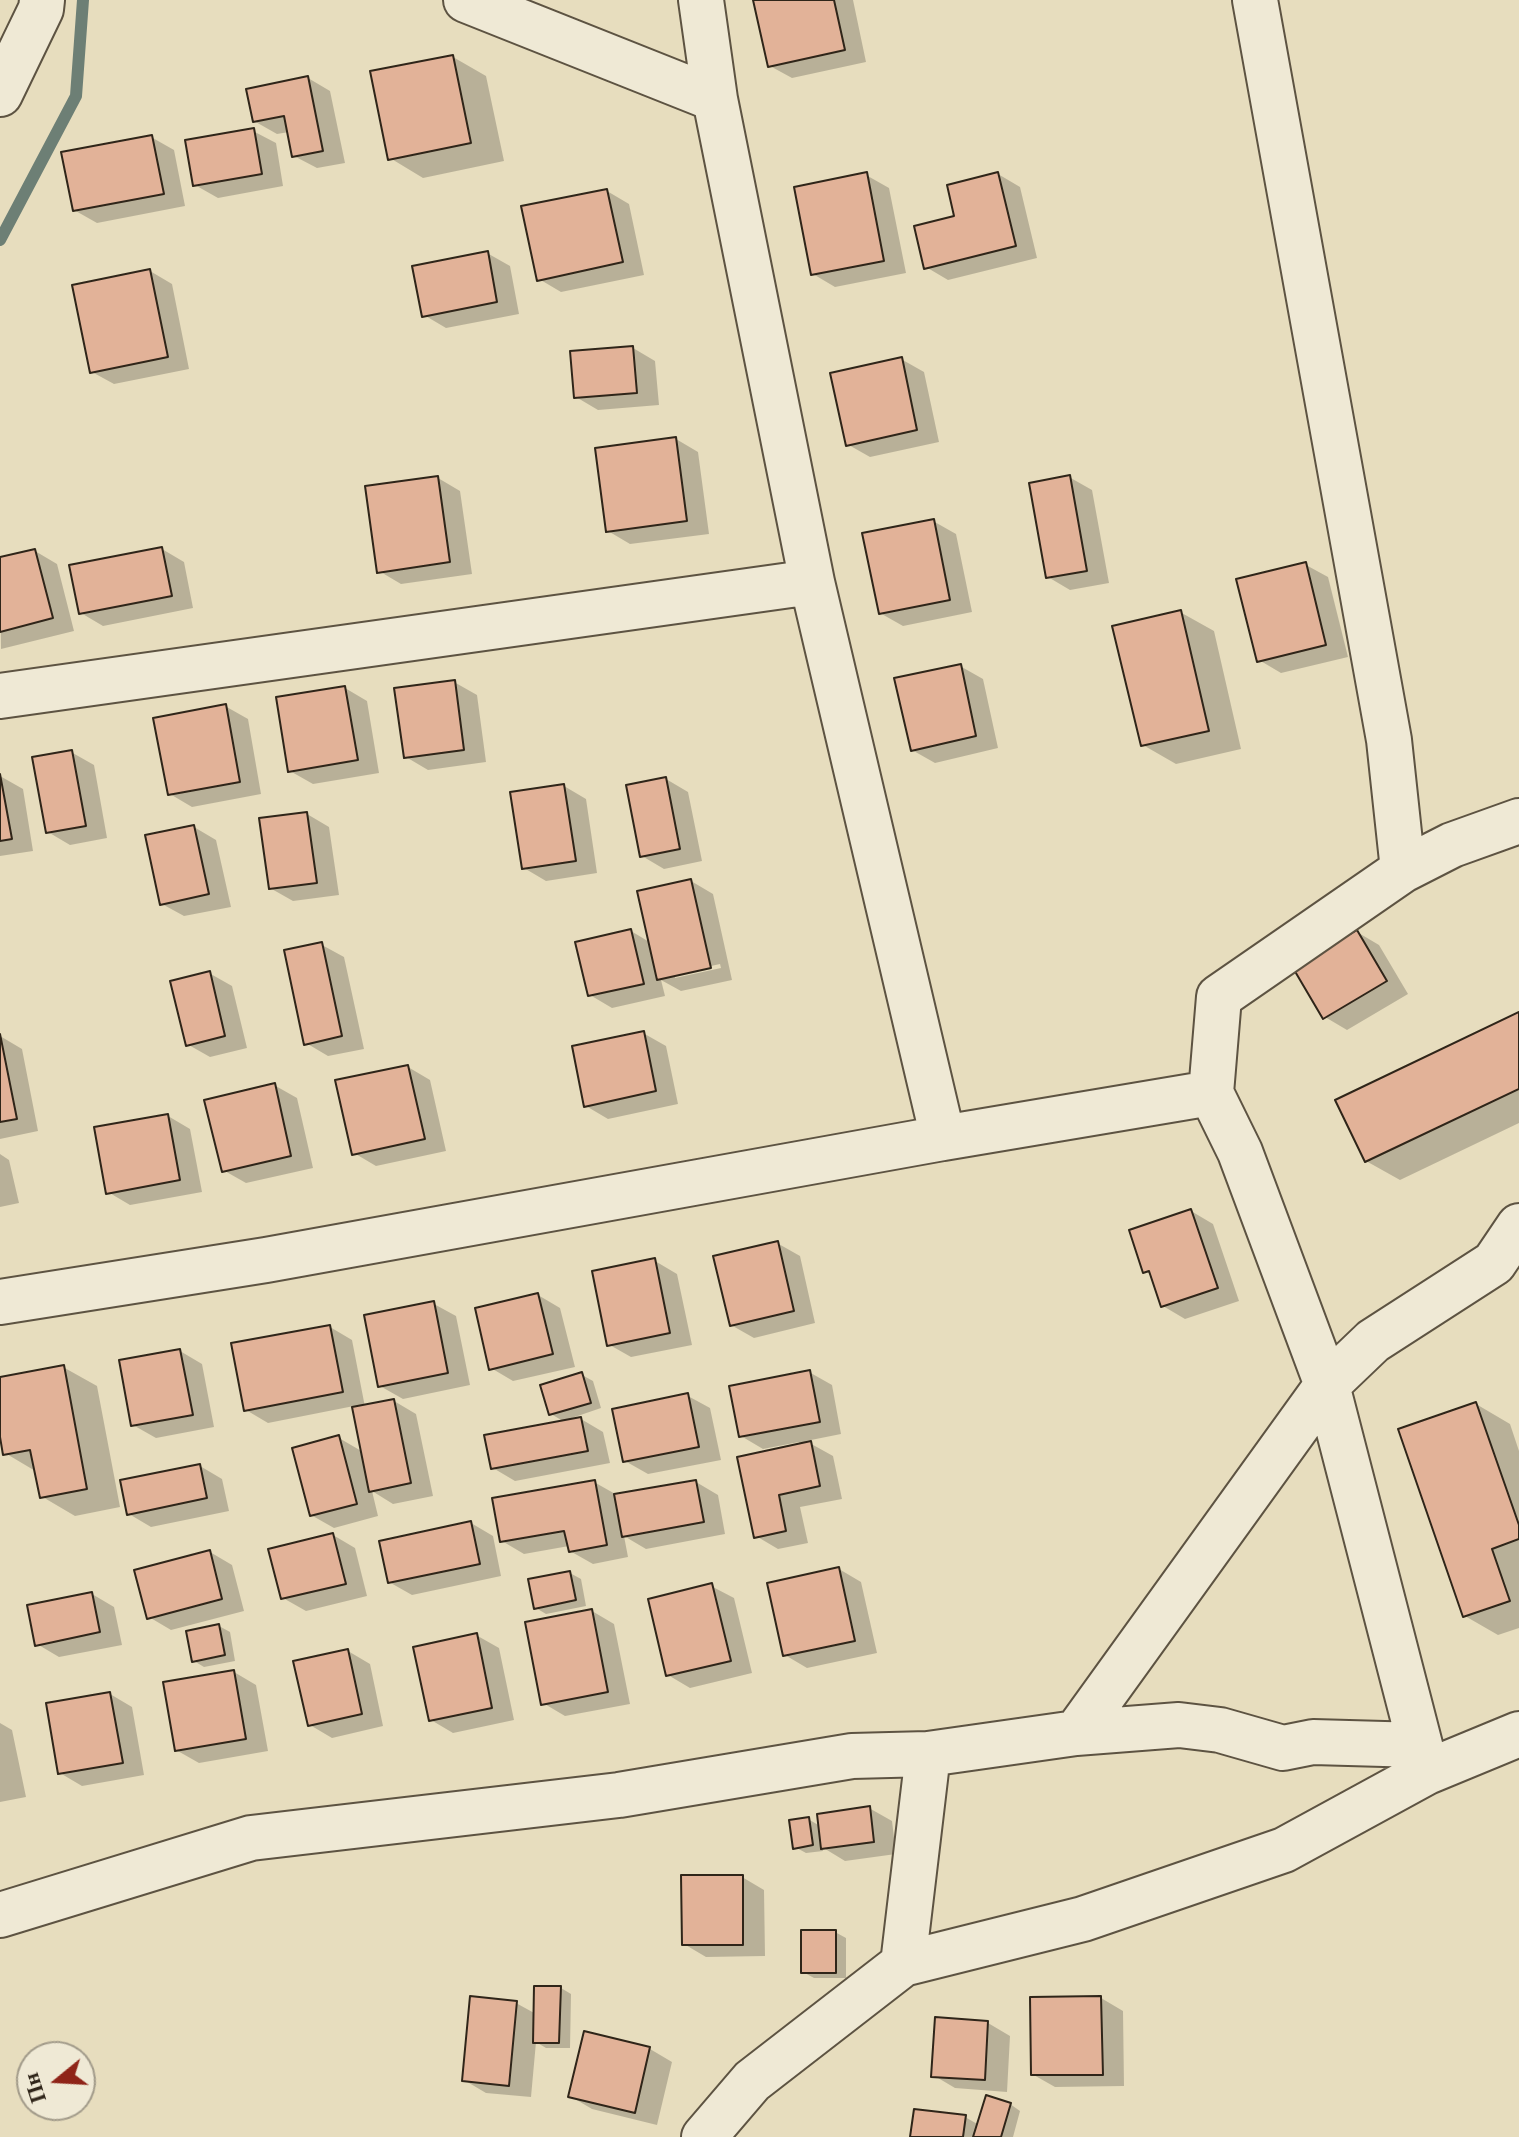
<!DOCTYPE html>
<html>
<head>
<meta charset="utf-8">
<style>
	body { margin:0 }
	#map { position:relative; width:1519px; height:2137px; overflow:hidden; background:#e7ddbe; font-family:"EB Garamond",serif }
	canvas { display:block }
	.north { position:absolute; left:16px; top:2041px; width:80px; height:80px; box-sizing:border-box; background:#efe9d5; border:2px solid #a29b8a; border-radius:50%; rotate:252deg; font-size:22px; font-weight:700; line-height:32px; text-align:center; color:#2f2519 }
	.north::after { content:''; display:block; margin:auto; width:28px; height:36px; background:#8f2418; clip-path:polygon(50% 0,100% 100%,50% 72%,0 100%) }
</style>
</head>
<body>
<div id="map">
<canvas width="1519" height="2137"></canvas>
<div class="north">Пн</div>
</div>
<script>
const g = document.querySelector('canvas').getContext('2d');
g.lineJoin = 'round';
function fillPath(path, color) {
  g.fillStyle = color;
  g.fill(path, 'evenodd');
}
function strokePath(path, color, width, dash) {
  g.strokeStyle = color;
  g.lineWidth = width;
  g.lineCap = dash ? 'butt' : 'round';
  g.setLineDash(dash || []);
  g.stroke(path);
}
fillPath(new Path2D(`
	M756,0H853L866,62L792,78L770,66Z
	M453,57L486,76L504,161L423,178L390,158Z
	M308,78L330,91L345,163L317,168L294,156L289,132L277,134L254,121Z
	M253,131L276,143L283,186L218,198L195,185Z
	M151,137L174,150L185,206L97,223L74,210Z
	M998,174L1020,187L1037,258L948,280L926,267L957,217Z
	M866,175L889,188L906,273L835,287L813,274Z
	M607,191L629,204L644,275L561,292L539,279Z
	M487,253L510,266L519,314L446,328L424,315Z
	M150,271L172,284L189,369L114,384L92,372Z
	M633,348L655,361L659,405L598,410L576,397Z
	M901,359L924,372L939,442L870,457L847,444Z
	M676,439L698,452L709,534L630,544L608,531Z
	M1069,477L1092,490L1109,583L1070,590L1048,577Z
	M438,478L460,491L472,574L401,584L379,571Z
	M933,521L956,534L972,612L903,626L880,613Z
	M162,549L184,562L193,608L103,626L81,613Z
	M35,551L57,564L74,631L1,649L0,559Z
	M1306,565L1328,577L1348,657L1281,673L1259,660Z
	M1180,612L1214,631L1241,749L1176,764L1143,745Z
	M960,666L983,679L998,748L935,763L912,750Z
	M454,682L477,695L486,762L428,770L406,757Z
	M345,688L367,701L379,773L313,784L290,771Z
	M225,706L248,719L261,794L192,807L170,794Z
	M71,752L94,765L107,838L70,845L48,832Z
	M0,776L23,789L33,851L0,856Z
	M666,779L688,792L702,861L664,869L642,856Z
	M564,786L586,799L597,873L546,881L524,868Z
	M307,814L329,827L339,895L293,901L270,888Z
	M194,827L216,840L231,907L184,916L162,904Z
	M691,881L713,894L732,980L681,991L661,980L665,996L612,1008L590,995L631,931L651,943ZM720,964L721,968L675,978V974Z
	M1357,932L1379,945L1408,994L1347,1030L1325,1017Z
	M322,945L344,957L364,1049L328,1056L306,1043Z
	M209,973L232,986L247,1048L210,1057L187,1044Z
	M1519,1014V1123L1400,1180L1366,1161Z
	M643,1033L666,1046L678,1104L608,1119L586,1106Z
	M0,1036L22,1049L38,1131L0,1139Z
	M408,1067L430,1080L446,1151L376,1166L354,1153Z
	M274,1085L297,1098L313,1168L246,1183L223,1170Z
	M168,1116L190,1129L202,1192L130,1205L108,1192Z
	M0,1154L9,1160L19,1203L0,1207Z
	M1191,1211L1213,1224L1239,1301L1185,1319L1163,1306L1153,1276L1145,1271Z
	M777,1243L800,1256L815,1323L754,1338L731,1325Z
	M655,1261L677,1274L692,1345L631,1357L608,1344Z
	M538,1295L560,1308L575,1367L513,1381L491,1368Z
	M434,1304L456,1316L470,1385L403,1399L380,1386Z
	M330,1327L352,1340L365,1407L394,1401L416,1414L433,1496L393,1504L372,1491L378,1516L334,1528L311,1515L339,1438L363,1452L354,1406L268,1423L246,1410Z
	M180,1351L202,1364L214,1427L156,1438L133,1425Z
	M63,1367L97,1386L120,1507L75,1516L41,1496L37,1472L5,1453L0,1426V1379Z
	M809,1372L832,1385L841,1434L806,1441L833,1456L842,1499L800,1507L808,1543L778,1549L756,1536L800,1445L799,1442L763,1449L741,1436Z
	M582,1375L593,1381L601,1408L563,1421L551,1414Z
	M688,1396L710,1408L721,1460L648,1474L625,1461Z
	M1476,1404L1510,1424L1519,1451V1628L1498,1635L1465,1616Z
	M581,1419L603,1432L610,1463L515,1481L493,1468Z
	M200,1466L222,1479L229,1511L151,1527L129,1514Z
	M594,1482L617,1495L696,1482L718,1495L725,1534L646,1549L624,1536L628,1557L593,1564L570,1551L569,1546L524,1554L502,1541Z
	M471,1523L493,1536L501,1576L412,1595L389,1582Z
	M333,1535L355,1548L367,1596L306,1611L283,1598Z
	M210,1552L232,1565L244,1611L171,1630L149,1617Z
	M839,1569L861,1582L877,1653L807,1668L785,1655Z
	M570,1573L581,1579L586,1606L546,1614L536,1608Z
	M711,1586L734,1598L752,1673L690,1688L668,1675Z
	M92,1594L114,1607L122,1645L59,1657L37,1644Z
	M592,1611L614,1624L630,1704L565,1716L543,1703Z
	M219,1626L230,1632L235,1661L204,1667L194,1661Z
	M476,1635L499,1648L514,1720L453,1733L431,1720Z
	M348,1651L370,1664L383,1726L332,1738L310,1725Z
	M234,1672L256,1685L268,1751L199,1763L176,1750Z
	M110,1694L132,1707L144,1775L82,1786L60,1773Z
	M0,1723L12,1730L26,1797L0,1802Z
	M869,1808L892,1821L896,1854L845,1861L822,1847L823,1851L806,1853L795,1847L808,1819L820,1826Z
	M742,1877L764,1890L765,1956L706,1957L684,1944Z
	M835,1932L846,1938V1978H814L803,1972Z
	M561,1988L571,1994L570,2048H546L536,2042L531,2097L486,2093L464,2080L516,2003L536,2014Z
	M1101,1998L1123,2011L1124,2086L1055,2087L1032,2074Z
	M988,2023L1010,2036L1007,2092L955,2088L933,2075Z
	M585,2034L650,2049L672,2062L657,2125L592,2109L570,2096Z
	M1010,2104L1020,2111L1013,2137H912L965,2117L979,2125Z`), '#0003');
strokePath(new Path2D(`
	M0,240L76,96L83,0`), '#6d7f75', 12);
const building = new Path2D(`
	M753,0H834L845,50L768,67Z
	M453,55L471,143L388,160L370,71Z
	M308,76L323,151L292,157L284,116L253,122L246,89Z
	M254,128L262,174L193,186L185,140Z
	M152,135L164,194L73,211L61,152Z
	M867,172L884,261L811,275L794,187Z
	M998,172L1016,246L924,269L914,226L954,216L947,185Z
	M607,189L623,262L537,281L521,206Z
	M488,251L497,302L422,317L412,266Z
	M150,269L168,357L90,373L72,285Z
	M633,346L637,393L574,398L570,351Z
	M902,357L917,430L846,446L830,373Z
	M676,437L687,521L606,532L595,448Z
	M1070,475L1087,571L1046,578L1029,483Z
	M438,476L450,562L377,573L365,486Z
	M934,519L950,600L879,614L862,533Z
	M162,547L172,596L79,614L69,565Z
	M35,549L53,618L0,632V557Z
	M1306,562L1326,645L1257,662L1236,579Z
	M1181,610L1209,731L1141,746L1112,626Z
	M961,664L976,736L911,751L894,678Z
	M455,680L464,750L404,758L394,688Z
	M345,686L358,760L288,772L276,697Z
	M226,704L240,782L168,795L153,718Z
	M72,750L86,826L46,833L32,757Z
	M0,774L12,839L0,841Z
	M666,777L680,849L640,857L626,785Z
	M564,784L576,861L522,869L510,792Z
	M307,812L317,883L269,889L259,818Z
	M194,825L209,894L160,905L145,835Z
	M691,879L711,968L657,980L637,891Z
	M631,929L644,984L588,996L575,942Z
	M1357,930L1387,981L1323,1019L1293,968Z
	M322,942L342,1036L304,1045L284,950Z
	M210,971L225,1036L186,1046L170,981Z
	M1519,1012V1089L1365,1162L1335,1100Z
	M644,1031L656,1091L584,1107L572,1046Z
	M0,1034L17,1119L0,1122Z
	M408,1065L425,1139L352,1155L335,1080Z
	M275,1083L291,1156L222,1172L204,1100Z
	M168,1114L180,1180L106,1194L94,1127Z
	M1191,1209L1218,1288L1161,1307L1149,1271L1143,1273L1129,1230Z
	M778,1241L794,1311L730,1326L713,1256Z
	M655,1258L670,1333L607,1346L592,1271Z
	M538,1293L553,1354L489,1370L475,1308Z
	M434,1301L448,1373L378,1387L364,1315Z
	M330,1325L343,1392L244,1411L231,1343Z
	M180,1349L193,1415L131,1426L119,1360Z
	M64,1365L87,1489L40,1498L30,1450L3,1455L0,1437V1377Z
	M810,1370L820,1422L739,1437L729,1386Z
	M582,1372L591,1403L549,1415L540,1385Z
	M688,1393L699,1447L623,1462L612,1409Z
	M394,1399L411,1483L369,1492L352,1407Z
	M1476,1402L1519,1525V1539L1492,1549L1510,1601L1463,1617L1398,1429Z
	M581,1417L588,1451L491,1469L484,1435Z
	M339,1435L357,1504L310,1516L292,1448Z
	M811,1441L820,1486L779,1495L786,1531L754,1538L737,1457Z
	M200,1464L207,1498L127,1515L120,1480Z
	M595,1480L607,1545L569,1552L564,1531L500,1542L492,1498Z
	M696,1480L704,1522L622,1537L614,1494Z
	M471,1521L480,1564L388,1583L379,1541Z
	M333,1533L346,1584L281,1599L268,1549Z
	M210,1550L222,1599L147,1619L134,1570Z
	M839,1567L855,1641L783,1656L767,1583Z
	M570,1571L576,1600L534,1609L528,1579Z
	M712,1583L731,1661L666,1676L648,1599Z
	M92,1592L100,1632L35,1646L27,1605Z
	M592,1609L608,1692L541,1705L525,1622Z
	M219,1624L225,1655L192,1662L186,1631Z
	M477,1633L492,1708L429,1721L413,1647Z
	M348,1649L362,1714L308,1726L293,1661Z
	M234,1670L246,1739L175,1751L163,1682Z
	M110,1692L123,1763L58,1774L46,1703Z
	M870,1806L874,1842L821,1849L817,1814Z
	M809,1817L813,1845L793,1849L789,1820Z
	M681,1875H743V1945H682Z
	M801,1930H836V1973H801Z
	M534,1986H561L559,2043H533Z
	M470,1996L517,2001L509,2086L462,2081Z
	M1101,1996L1103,2075H1031L1030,1997Z
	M935,2017L988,2021L985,2080L931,2077Z
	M584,2031L650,2047L635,2113L568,2097Z
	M986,2095L1011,2103L1001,2137H973Z
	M914,2109L966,2115L963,2137H910Z`);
fillPath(building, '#e2b298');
strokePath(building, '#2f2519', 2);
const minor = new Path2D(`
	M466,0L715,99
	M0,94L41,9L42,0
	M0,696L812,582
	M1403,870L1452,845L1519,821
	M1211,1093L1240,1152L1327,1385L1427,1772
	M943,1138L1211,1093L1219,997L1403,870L1389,740L1255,0
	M0,1302L266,1260L943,1138L812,582L715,99L701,0
	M1076,1733L1179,1725L1220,1730L1283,1748L1313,1742L1420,1745
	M928,1754L1076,1733L1327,1385L1373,1341L1494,1263L1519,1226
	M0,1915L251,1838L619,1795L852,1756L928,1754L903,1964
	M704,2137L752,2081L903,1964L1083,1919L1284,1850L1427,1772L1519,1734`);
strokePath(minor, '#5d5342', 48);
strokePath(minor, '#efe9d5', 44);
</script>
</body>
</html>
